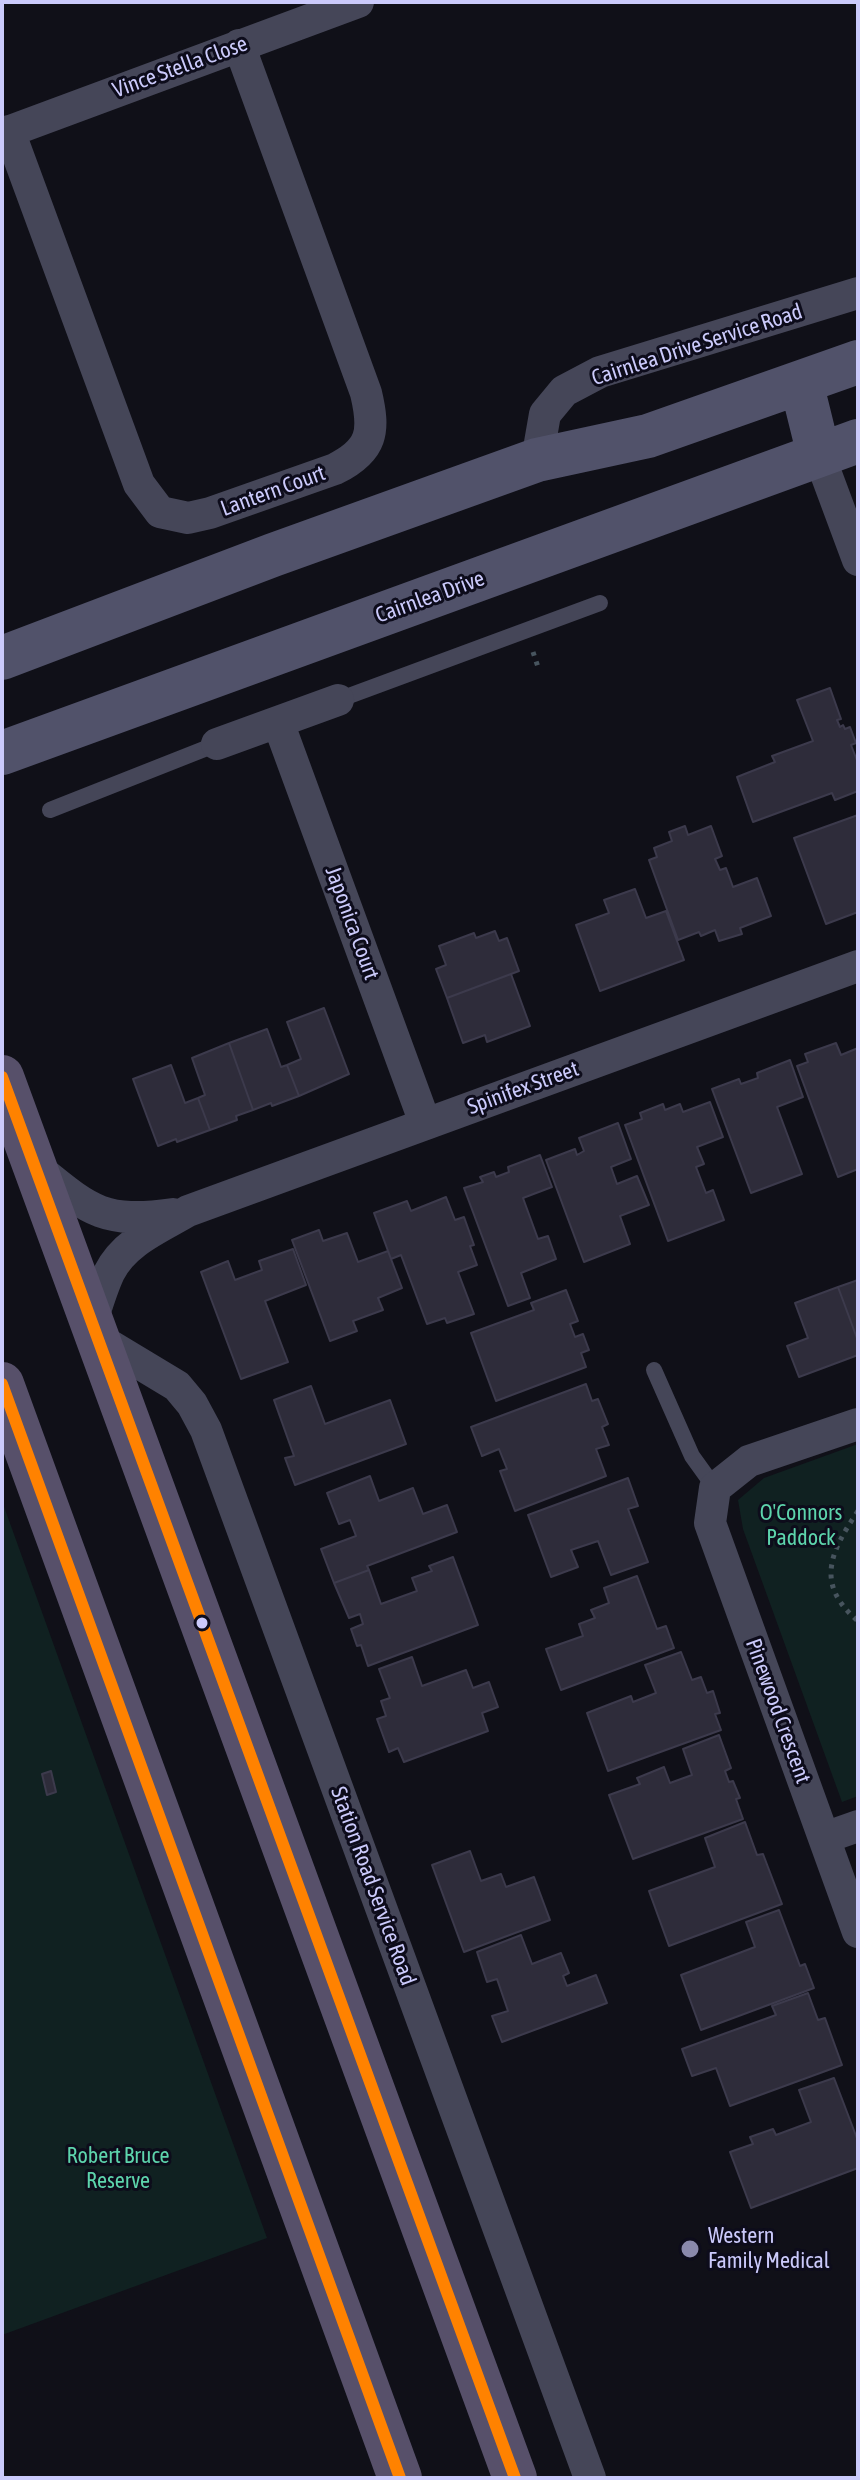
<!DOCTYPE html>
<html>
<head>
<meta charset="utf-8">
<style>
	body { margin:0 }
	#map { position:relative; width:860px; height:2480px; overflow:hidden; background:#101018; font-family:"Asap Condensed",sans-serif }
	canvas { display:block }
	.frame { position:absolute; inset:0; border:4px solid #cbcafb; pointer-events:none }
</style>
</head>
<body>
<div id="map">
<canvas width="860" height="2480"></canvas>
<div class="frame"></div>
</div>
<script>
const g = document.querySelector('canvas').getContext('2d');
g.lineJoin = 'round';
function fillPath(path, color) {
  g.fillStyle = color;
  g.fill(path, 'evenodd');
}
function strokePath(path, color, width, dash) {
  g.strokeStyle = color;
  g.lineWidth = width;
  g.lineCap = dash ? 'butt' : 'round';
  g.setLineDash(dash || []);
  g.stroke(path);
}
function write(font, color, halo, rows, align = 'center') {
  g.font = font + ' "Asap Condensed",sans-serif';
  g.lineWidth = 6;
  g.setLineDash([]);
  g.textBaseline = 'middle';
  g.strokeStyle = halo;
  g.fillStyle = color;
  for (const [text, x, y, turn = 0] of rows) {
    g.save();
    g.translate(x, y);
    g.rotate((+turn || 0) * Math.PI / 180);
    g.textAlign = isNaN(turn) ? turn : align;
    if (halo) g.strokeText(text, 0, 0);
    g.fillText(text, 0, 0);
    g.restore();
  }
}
fillPath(new Path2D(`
	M858,1444V1796L842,1802L743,1529L738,1500L764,1478Z
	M2,1501L267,2238L2,2335Z`), '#102121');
const building = new Path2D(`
	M830,688L841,719L837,720L840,727L843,725L845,729L850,727L856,743L851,745L858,763V791L835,800L832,793L753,822L737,777L775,762L772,756L813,741L797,700Z
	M858,815V912L826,924L794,838Z
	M685,826L688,835L711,826L722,856L715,859L720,870L726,868L733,887L757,878L771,916L740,928L742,934L719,941L715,930L701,936L699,932L678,940L649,860L657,857L654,848L672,841L669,832Z
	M635,889L646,918L666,911L684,960L600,991L576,925L609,913L604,900Z
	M495,931L499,941L507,938L519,971L447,998L436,969L446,965L439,946L474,933L476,938Z
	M511,974L530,1026L487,1042L485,1035L463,1043L447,998Z
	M324,1008L349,1074L299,1096L287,1065L301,1059L287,1022Z
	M267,1029L281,1067L287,1065L299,1096L272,1106L271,1103L253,1110L229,1043Z
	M229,1043L253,1110L236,1116L237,1120L210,1130L198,1098L205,1095L192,1058Z
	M836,1043L841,1055L858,1048V1169L838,1177L797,1066L808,1062L805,1054Z
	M790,1060L803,1097L777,1107L802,1174L751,1193L712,1089L739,1079L741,1084L758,1078L757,1073Z
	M171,1065L185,1103L198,1098L210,1130L177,1142L176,1139L158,1146L133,1079Z
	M710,1102L723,1137L697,1147L704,1164L696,1167L706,1193L713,1190L724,1220L668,1241L625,1125L642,1119L640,1113L663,1104L665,1110L680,1104L683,1112Z
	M618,1123L631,1159L611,1167L617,1184L637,1176L649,1205L620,1216L630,1244L584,1262L546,1160L575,1149L577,1155L584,1151L579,1138Z
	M540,1155L552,1187L523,1198L538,1239L548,1236L556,1259L521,1273L530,1298L508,1306L464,1188L483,1182L480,1177L494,1172L496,1177L509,1172L508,1167Z
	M446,1197L455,1220L464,1217L474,1245L470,1246L477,1265L458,1272L474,1314L447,1323L445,1318L427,1324L401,1255L391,1259L374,1213L407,1201L411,1211Z
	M319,1230L323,1241L347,1233L358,1262L388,1251L402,1288L378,1298L383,1310L353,1321L357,1331L330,1341L292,1240Z
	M293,1249L306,1285L265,1301L288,1362L241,1379L201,1272L228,1261L235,1280L262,1270L259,1261Z
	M858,1280V1341L838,1287Z
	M838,1287L858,1341V1355L799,1377L787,1346L808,1338L795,1303Z
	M566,1290L578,1321L570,1324L575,1337L583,1334L589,1350L581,1353L586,1367L496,1401L471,1333L534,1310L531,1303Z
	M586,1384L592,1401L598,1399L608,1424L602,1427L609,1445L596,1449L606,1476L515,1511L500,1471L507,1469L499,1449L482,1456L471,1427Z
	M311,1386L325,1424L390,1400L406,1444L295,1485L285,1458L294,1456L274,1400Z
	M370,1476L379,1501L413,1488L423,1514L447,1505L457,1532L367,1566L369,1570L334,1583L321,1549L356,1536L350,1520L339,1524L327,1493Z
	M628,1478L638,1506L628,1509L648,1562L611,1575L598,1541L571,1550L578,1567L551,1577L528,1515Z
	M453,1557L478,1625L368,1666L361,1645L357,1646L351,1629L363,1624L360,1614L349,1618L334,1583L369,1570L381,1604L417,1591L412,1578L432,1571L429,1566Z
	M637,1576L657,1629L666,1626L674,1648L561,1690L546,1649L583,1636L579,1624L595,1618L591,1610L609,1603L604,1588Z
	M681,1652L692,1680L701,1677L707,1693L713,1691L720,1713L715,1714L721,1730L608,1771L587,1713L631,1696L633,1702L656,1693L645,1665Z
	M412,1657L422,1686L466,1670L473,1688L489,1682L498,1707L482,1713L488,1731L404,1762L398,1748L389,1752L377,1719L386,1716L381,1701L390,1698L379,1669Z
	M719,1735L731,1768L725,1771L729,1782L733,1781L740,1798L736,1799L743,1819L633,1859L609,1795L640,1784L637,1778L664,1767L670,1783L692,1775L683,1749Z
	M51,1771L56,1792L47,1795L42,1774Z
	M745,1822L757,1855L763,1854L782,1904L669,1946L649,1891L715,1867L705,1838Z
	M470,1851L481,1881L501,1874L506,1887L534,1877L550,1920L464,1952L432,1865Z
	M779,1910L800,1966L805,1964L814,1988L701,2030L681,1975L755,1947L746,1922Z
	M521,1935L532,1964L561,1953L569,1973L563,1976L567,1986L596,1975L607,2003L502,2042L492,2016L508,2011L497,1979L487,1982L477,1952Z
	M808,1993L818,2020L825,2018L842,2065L730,2106L716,2068L692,2076L682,2049L776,2015L772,2006Z
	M834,2078L858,2141V2168L751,2208L730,2152L753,2144L750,2137L773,2129L776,2135L811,2122L799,2090Z`);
fillPath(building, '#2e2c3a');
strokePath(building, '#3c3a4c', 2);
strokePath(new Path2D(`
	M533,652L539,670
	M858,1511C831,1551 814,1584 858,1621`), '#47545e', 5, [4, 6]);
strokePath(new Path2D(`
	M338,700L600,603
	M50,810L217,744
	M654,1370L692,1456L715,1488`), '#454658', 16);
strokePath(new Path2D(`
	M9,131L139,484L160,512L188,518L210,513L335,469C373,450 375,431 366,393L239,45
	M2,134L358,2
	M819,455L858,560
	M537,460L545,414L564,391L600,372L858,293
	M278,722L425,1123
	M217,744L338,700
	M36,1167C89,1210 102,1224 173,1214
	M92,1321C97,1305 102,1288 109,1273C124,1242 159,1228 188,1211L858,966
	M99,1339L177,1386L192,1404L206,1430L590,2478
	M858,1424L749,1461L715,1488L710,1523L858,1932
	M824,1838L858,1826`), '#454658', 32);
strokePath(new Path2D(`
	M801,382L819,455
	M2,658L273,555L537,460L648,436L858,362
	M2,753L858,441`), '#51526a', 44);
strokePath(new Path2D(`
	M2,1077L515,2478
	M2,1384L400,2478`), '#57506a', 44);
strokePath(new Path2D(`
	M2,1077L515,2478
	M2,1384L400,2478`), '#ff8200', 12);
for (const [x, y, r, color] of [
	[202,1623,7,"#cbcafb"],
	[690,2249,10,"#8a89ac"]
]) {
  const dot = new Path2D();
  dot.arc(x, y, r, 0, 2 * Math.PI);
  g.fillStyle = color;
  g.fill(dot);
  strokePath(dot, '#0d0c1b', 3);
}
write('22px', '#cbcafb', '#0d0c1b', [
	["Vince Stella Close",180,67,-20],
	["Cairnlea Drive Service Road",697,345,-18],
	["Lantern Court",273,491,-20],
	["Cairnlea Drive",430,597,-20],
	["Japonica Court",352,923,70],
	["Spinifex Street",523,1088,-20],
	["Pinewood Crescent",778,1711,70],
	["Station Road Service Road",373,1886,70]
]);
write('22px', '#5dd4ac', '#0d0c1b', [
	["O'Connors",801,1513],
	["Paddock",801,1538],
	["Robert Bruce",118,2156],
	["Reserve",118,2181]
]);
write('22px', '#cbcafb', '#0d0c1b', [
	["Western",708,2236],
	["Family Medical",708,2261]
], 'left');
</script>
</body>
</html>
